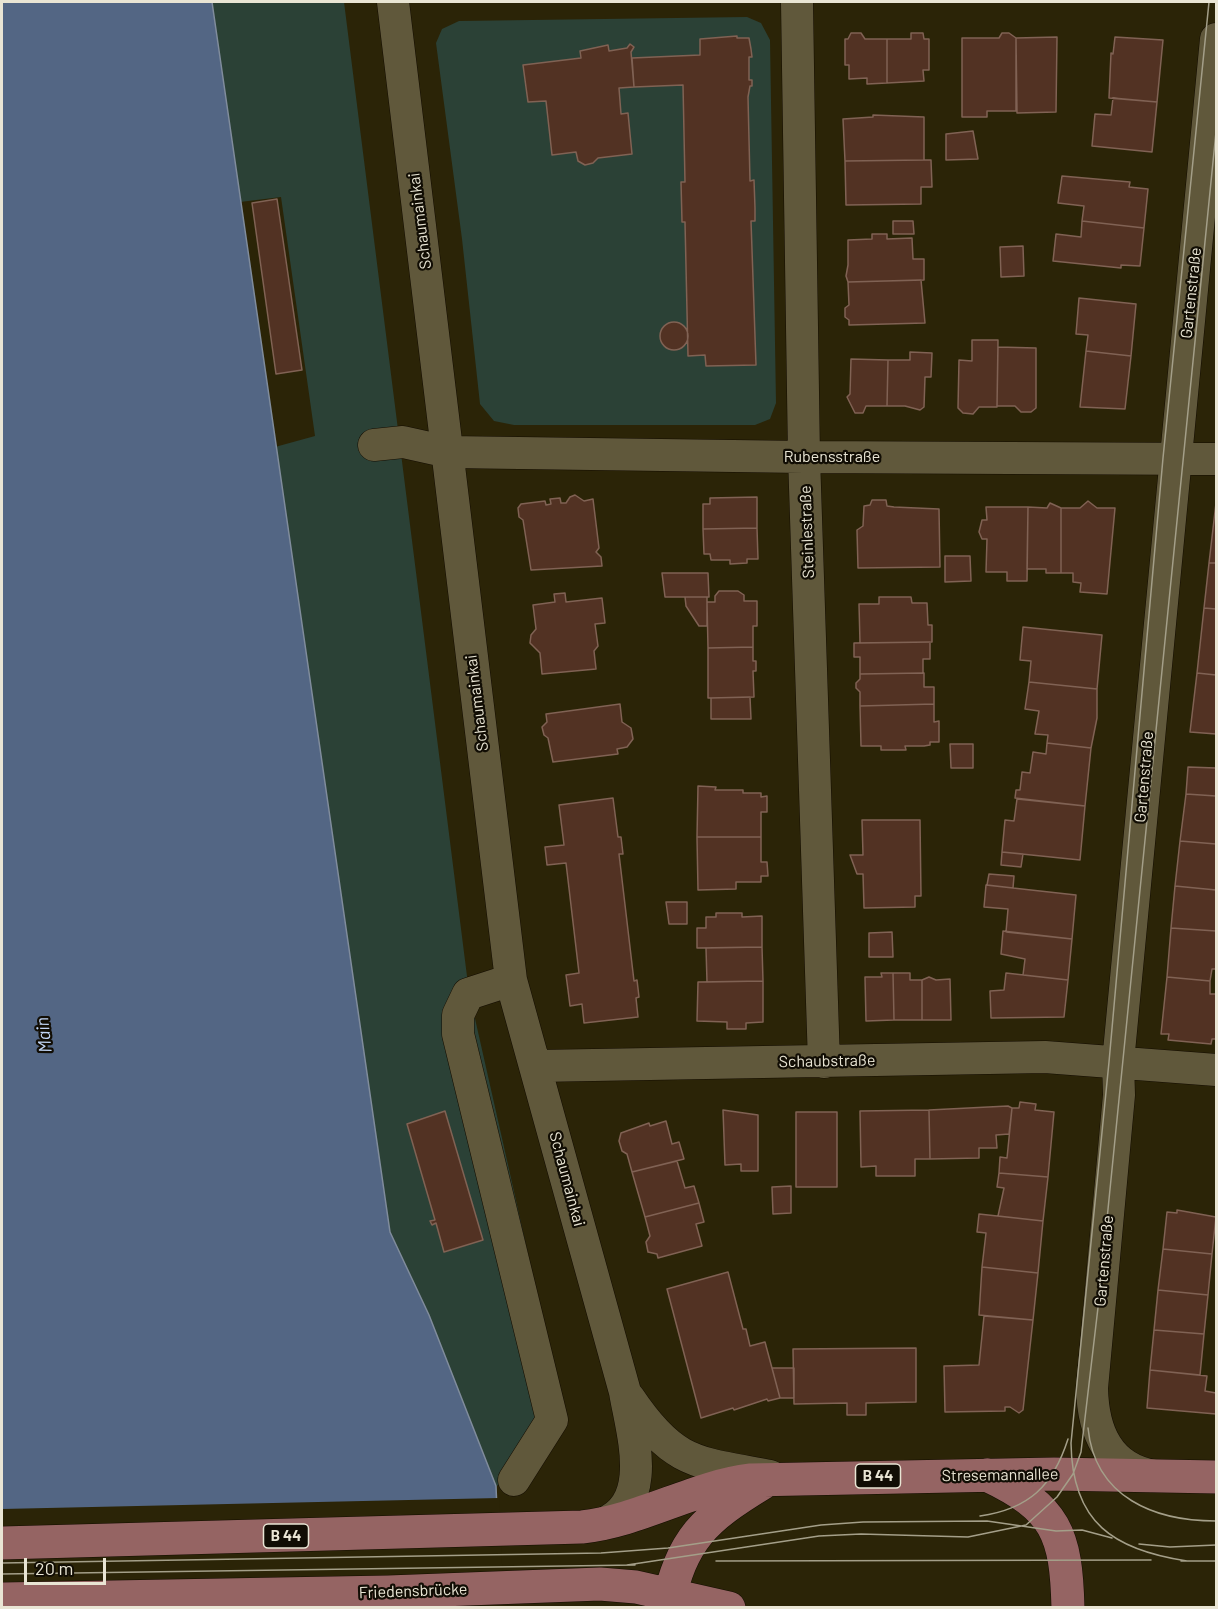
<!DOCTYPE html>
<html>
<head>
<meta charset="utf-8">
<style>
	body { margin:0 }
	#map { position:relative; width:1218px; height:1609px; overflow:hidden; background:#2b2407; font-family:Barlow,sans-serif }
	canvas { display:block }
	.frame { position:absolute; inset:0; border:3px solid #e9e5d4; pointer-events:none }
	.scale { position:absolute; left:24px; top:1558px; width:82px; height:27px; box-sizing:border-box; border:3px solid #e9e5d4; border-top:0; padding-left:8px; font-size:18px; line-height:21px; white-space:nowrap; color:#e9e5d4; -webkit-text-stroke:4px #110d04; paint-order:stroke }
</style>
</head>
<body>
<div id="map">
<canvas width="1218" height="1609"></canvas>
<div class="frame"></div>
<div class="scale">20 m</div>
</div>
<script>
const g = document.querySelector('canvas').getContext('2d');
g.lineJoin = 'round';
function fillPath(path, color) {
  g.fillStyle = color;
  g.fill(path, 'evenodd');
}
function strokePath(path, color, width, dash) {
  g.strokeStyle = color;
  g.lineWidth = width;
  g.lineCap = dash ? 'butt' : 'round';
  g.setLineDash(dash || []);
  g.stroke(path);
}
function write(font, color, halo, rows, align = 'center') {
  g.font = font + ' Barlow,sans-serif';
  g.lineWidth = 4.5;
  g.setLineDash([]);
  g.textBaseline = 'middle';
  g.strokeStyle = halo;
  g.fillStyle = color;
  for (const [text, x, y, turn = 0] of rows) {
    g.save();
    g.translate(x, y);
    g.rotate((+turn || 0) * Math.PI / 180);
    g.textAlign = isNaN(turn) ? turn : align;
    if (halo) g.strokeText(text, 0, 0);
    g.fillText(text, 0, 0);
    g.restore();
  }
}
fillPath(new Path2D(`
	M212,2H344L469,992L564,1413L506,1482L496,1486L429,1315L390,1232L275,447L315,436L281,197L240,202Z
	M747,17L761,23L770,40L776,403L770,419L755,425H514L494,421L480,404L462,239L436,43L442,29L459,21Z`), '#2b4136');
const water = new Path2D(`
	M2,2H212L390,1232L429,1315L496,1486L501,1607L2,1608Z`);
fillPath(water, '#536684');
strokePath(water, '#808c9c', 1.5);
fillPath(new Path2D(`
	M499,1498L504,1608L2,1607V1509Z`), '#2b2407');
const building = new Path2D(`
	M851,33H861L865,39H887V83L867,84V78L849,79V65H845V39H848Z
	M911,33H923L924,39H929V70H923L924,81L887,83V39H911Z
	M1002,33H1009L1016,38V111H987V117H962V38H999Z
	M737,36V38H749L751,49L752,57H749V80H752V86H750L748,97L750,181L754,180L755,208V221H751L756,365L706,366L705,355L688,356L685,222H682L681,182H685L683,85L634,87L632,58L700,55V39Z
	M1057,37L1056,112L1017,113L1016,38Z
	M1115,37L1163,40L1157,102L1109,98L1111,53L1113,54Z
	M630,44L634,47L631,52L634,87L619,88L621,114L628,113L632,154L598,158L593,163L585,165L578,161L576,152L552,155L546,101L528,102L523,65L581,58L580,51L608,45L609,51L627,48Z
	M1113,98L1157,102L1152,152L1092,146L1095,114L1111,115Z
	M873,115L924,117V160L845,161L843,119L873,117Z
	M973,131L978,159L946,160V134Z
	M924,160H931L932,187H921V204L846,205L845,161Z
	M1062,176L1130,182L1129,187L1148,189L1144,228L1082,221L1084,206L1058,203Z
	M277,199L302,370L276,374L252,203Z
	M893,221H913L914,234H893Z
	M1082,221L1144,228L1140,266L1121,265V268L1053,261L1056,234L1081,237Z
	M872,234H887V239L912,238L913,259H924V280L848,282L846,276L848,265V240L872,239Z
	M1023,246L1024,276L1001,277L1000,247Z
	M921,280L925,323L849,325V320L845,317V308L849,305L848,282Z
	M1079,298L1136,304L1131,356L1086,351L1088,335L1076,334Z
	M660 336a14 14 0 1 1 28 0a14 14 0 1 1-28 0Z
	M972,340H998L997,407H979L973,414L963,413L958,408L959,360L972,361Z
	M998,347L1036,348V408L1031,412H1021L1015,406H997Z
	M1086,351L1131,356L1125,409L1080,407Z
	M910,352L932,353L931,377H925L924,407L920,410L905,406H887L888,360H910Z
	M851,359L888,360L887,406H866L863,413H855L847,397L850,394Z
	M575,495L584,501L593,499L599,548L596,552L601,557L602,566L531,570L523,520L519,517L518,508L521,504L545,501L546,505L551,504L550,499L560,498L561,503H566L570,497Z
	M757,497V528L703,529V504H710V498Z
	M872,500H886L887,506L894,507L939,509L940,567L858,568L857,530L863,526L864,506L870,505Z
	M1088,501L1097,508H1115L1107,594L1080,592L1081,583L1073,582V573H1061V508H1080Z
	M1050,503L1061,508V573H1046V569H1027L1028,507L1047,508Z
	M1216,503V563H1209Z
	M986,507H1028L1027,581H1007V572H986L987,539H982L979,532L982,520H987Z
	M757,528L758,559H747V563L730,564V560H711L710,554H704L703,529Z
	M945,556H970L971,581L945,582Z
	M1209,563H1216V609L1204,608Z
	M662,573H708L709,597H665Z
	M719,591H738L744,595V601H757V626H753V647L708,648L707,602H715V596Z
	M565,593L566,602L602,598L605,623L595,624L598,646L594,651L596,669L542,674L540,653L530,643L531,635L536,629L533,605L555,602L554,594Z
	M685,597H707V626H699L686,606Z
	M879,597H911L912,603H927L928,625H932V642L860,643L859,604H879Z
	M1204,608L1216,609V675L1197,673Z
	M1023,627L1102,635L1097,689L1029,682L1031,661L1020,660Z
	M930,642V659H923V673L860,674V657H854V643Z
	M753,647V661H756V671H753L754,697L708,698V648Z
	M924,673V687H934V704L860,706V692L856,688V683L860,679V674Z
	M1197,673L1216,675V734L1190,732Z
	M1029,682L1097,689V718L1091,748L1047,743L1048,735L1035,734L1039,711L1025,709Z
	M750,697L751,719H711V698Z
	M620,704L622,722L631,728L633,739L627,747L617,749L618,754L553,762L548,738L544,735L542,727L547,722L546,714Z
	M934,704V722L939,721V742H930V745L924,746H905L906,750H881V746H861L860,706Z
	M1047,743L1091,748L1085,806L1015,798L1016,790H1020L1022,772L1030,773L1033,752L1046,754Z
	M950,744H973V768H951Z
	M1188,767L1216,768V796L1186,794Z
	M698,786L716,787L715,790H743V793H761V797L767,796V812H761V837H697Z
	M1186,794L1216,796V844L1180,841Z
	M613,798L618,837H621L623,854H619L634,981L637,980L639,997L636,998L638,1017L584,1023L582,1004L570,1006L568,990L566,975L579,973L566,863L547,865L545,847L564,845L559,805Z
	M1017,799L1085,806L1080,860L1002,852L1005,820L1014,821Z
	M862,820H920L921,896H915V907L864,908L863,874H857L850,855H863Z
	M697,837H761V862H767L768,876H761V882H736V889L698,890Z
	M1180,841L1216,844V890L1175,886Z
	M1002,852L1023,854L1021,867L1001,865Z
	M989,874L1014,876L1013,888L987,885Z
	M986,885L1076,895L1072,939L1006,932L1008,909L984,907Z
	M1175,886L1216,890V931L1171,928Z
	M666,902H687V924H669Z
	M716,913H742V917L762,916V947L697,948V928H706V917H716Z
	M1171,928L1216,931V969H1212L1210,981L1167,977Z
	M1003,931L1072,939L1068,980L1023,975L1025,959L1001,954Z
	M892,932L893,957H869V933Z
	M762,947L763,981L707,982L706,948Z
	M881,973H893L894,1020L866,1021L865,977H882Z
	M893,973H910V980H922V1020H894Z
	M1006,973L1068,980L1064,1017L991,1018L990,991L1004,990Z
	M929,977L936,980L950,979L951,1020H922V980Z
	M1167,977L1210,981V994H1216V1039H1212L1211,1044L1168,1040L1169,1034H1161Z
	M763,981V1022L746,1023V1029H727V1022L697,1021L698,982Z
	M1020,1102L1036,1104L1035,1110L1054,1112L1048,1177L999,1173L1000,1157L1007,1158L1012,1108H1019Z
	M1008,1106L1012,1108L1009,1134L996,1135L997,1148H979V1158L930,1159L929,1110Z
	M723,1110L758,1115V1171H741V1164L725,1165Z
	M929,1110L930,1159H915V1176H876V1166L861,1167L860,1111Z
	M445,1111L483,1240L444,1252L436,1223L432,1225L430,1221L435,1220L407,1124Z
	M796,1112H837V1187H796Z
	M666,1121L672,1144L679,1142L684,1159L632,1172L627,1154L622,1151L619,1141L621,1133L649,1123L650,1126Z
	M677,1161L685,1188L694,1186L699,1203L645,1217L632,1172Z
	M999,1173L1048,1177L1043,1221L998,1216L1004,1188L997,1187Z
	M791,1186V1213L773,1214L772,1187Z
	M699,1203L704,1222L696,1224L702,1246L658,1258L657,1254L648,1252L646,1242L650,1236L645,1217Z
	M1177,1210L1216,1217L1212,1254L1163,1249L1167,1212L1177,1213Z
	M979,1214L1043,1221L1038,1273L982,1267L986,1233L977,1232Z
	M1163,1249L1212,1254L1208,1295L1158,1290Z
	M982,1267L1038,1273L1033,1320L979,1315Z
	M728,1272L743,1329H746L750,1346L765,1342L780,1398L768,1401L767,1399L734,1410L733,1408L701,1418L667,1289Z
	M1158,1290L1208,1295L1204,1334L1154,1330Z
	M984,1316L1033,1320L1023,1410L1019,1413L1010,1407H1005V1411L945,1412L944,1366L979,1365Z
	M1154,1330L1204,1334L1200,1375L1150,1370Z
	M916,1348V1402L866,1403V1415H847V1403L794,1404L793,1349Z
	M772,1368H794V1398H780Z
	M1150,1370L1207,1376L1205,1391L1216,1393V1414L1147,1408Z`);
fillPath(building, '#523223');
strokePath(building, '#806254', 1.5);
const minor = new Path2D(`
	M393,2L511,980L625,1392C632,1434 655,1503 602,1524
	M797,2L804,457L824,1062
	M374,445L403,442L448,452L804,457L1216,459
	M511,980L468,994L458,1015V1034L552,1420L514,1480
	M537,1066L1045,1057L1216,1070
	M629,1398C674,1465 696,1462 770,1476
	M1155,1476C1108,1469 1093,1431 1092,1388L1119,1095L1118,1062L1216,39`);
const major = new Path2D(`
	M987,1475C1057,1508 1066,1534 1068,1608
	M2,1543L582,1527C640,1521 693,1487 751,1480L1054,1474L1216,1477
	M2,1599L388,1592L600,1584L636,1587L729,1608
	M667,1608C682,1538 704,1519 763,1483`);
strokePath(minor, '#140d00', 33);
strokePath(major, '#140d00', 34);
strokePath(minor, '#60583b', 32);
strokePath(major, '#956463', 33);
strokePath(new Path2D(`
	M1088,1428C1095,1498 1155,1521 1216,1521
	M980,1516C1029,1509 1053,1486 1068,1439
	M1139,1544L1170,1547L1216,1545
	M716,1561L1151,1560
	M1181,1561H1216
	M1187,1561C1114,1550 1072,1523 1071,1443L1109,1062L1163,458L1209,2
	M2,1563L601,1553L668,1548L821,1525L863,1522L987,1521L1056,1531L1082,1530L1112,1538
	M627,1565L819,1536L861,1534L968,1537L1026,1525L1057,1497L1073,1474L1081,1452L1099,1299L1216,132
	M2,1574L635,1565`), '#a49f89', 1.5);
for (const [x, y, w] of [
	[878,1476,45],
	[286,1536,45]
]) {
  const box = new Path2D();
  box.roundRect(x - w / 2, y - 12, w, 24, 4.5);
  g.fillStyle = '#110d04';
  g.fill(box);
  strokePath(box, '#e9e5d4', 1.5);
}
write('bold 15px', '#e9e5d4', null, [
	["B 44",878,1476],
	["B 44",286,1536]
]);
write('16px', '#e9e5d4', '#110d04', [
	["Schaumainkai",420,221,-97],
	["Gartenstraße",1191,293,-84],
	["Rubensstraße",832,457],
	["Steinlestraße",807,532,-92],
	["Schaumainkai",477,703,-97],
	["Gartenstraße",1144,777,-85],
	["Schaubstraße",827,1061,-1],
	["Schaumainkai",567,1179,75],
	["Gartenstraße",1104,1261,-85],
	["Stresemannallee",1000,1475,-1],
	["Friedensbrücke",413,1591,-2]
]);
write('italic 18px', '#c1d5f5', '#110d04', [
	["Main",44,1035,-96]
]);
</script>
</body>
</html>
